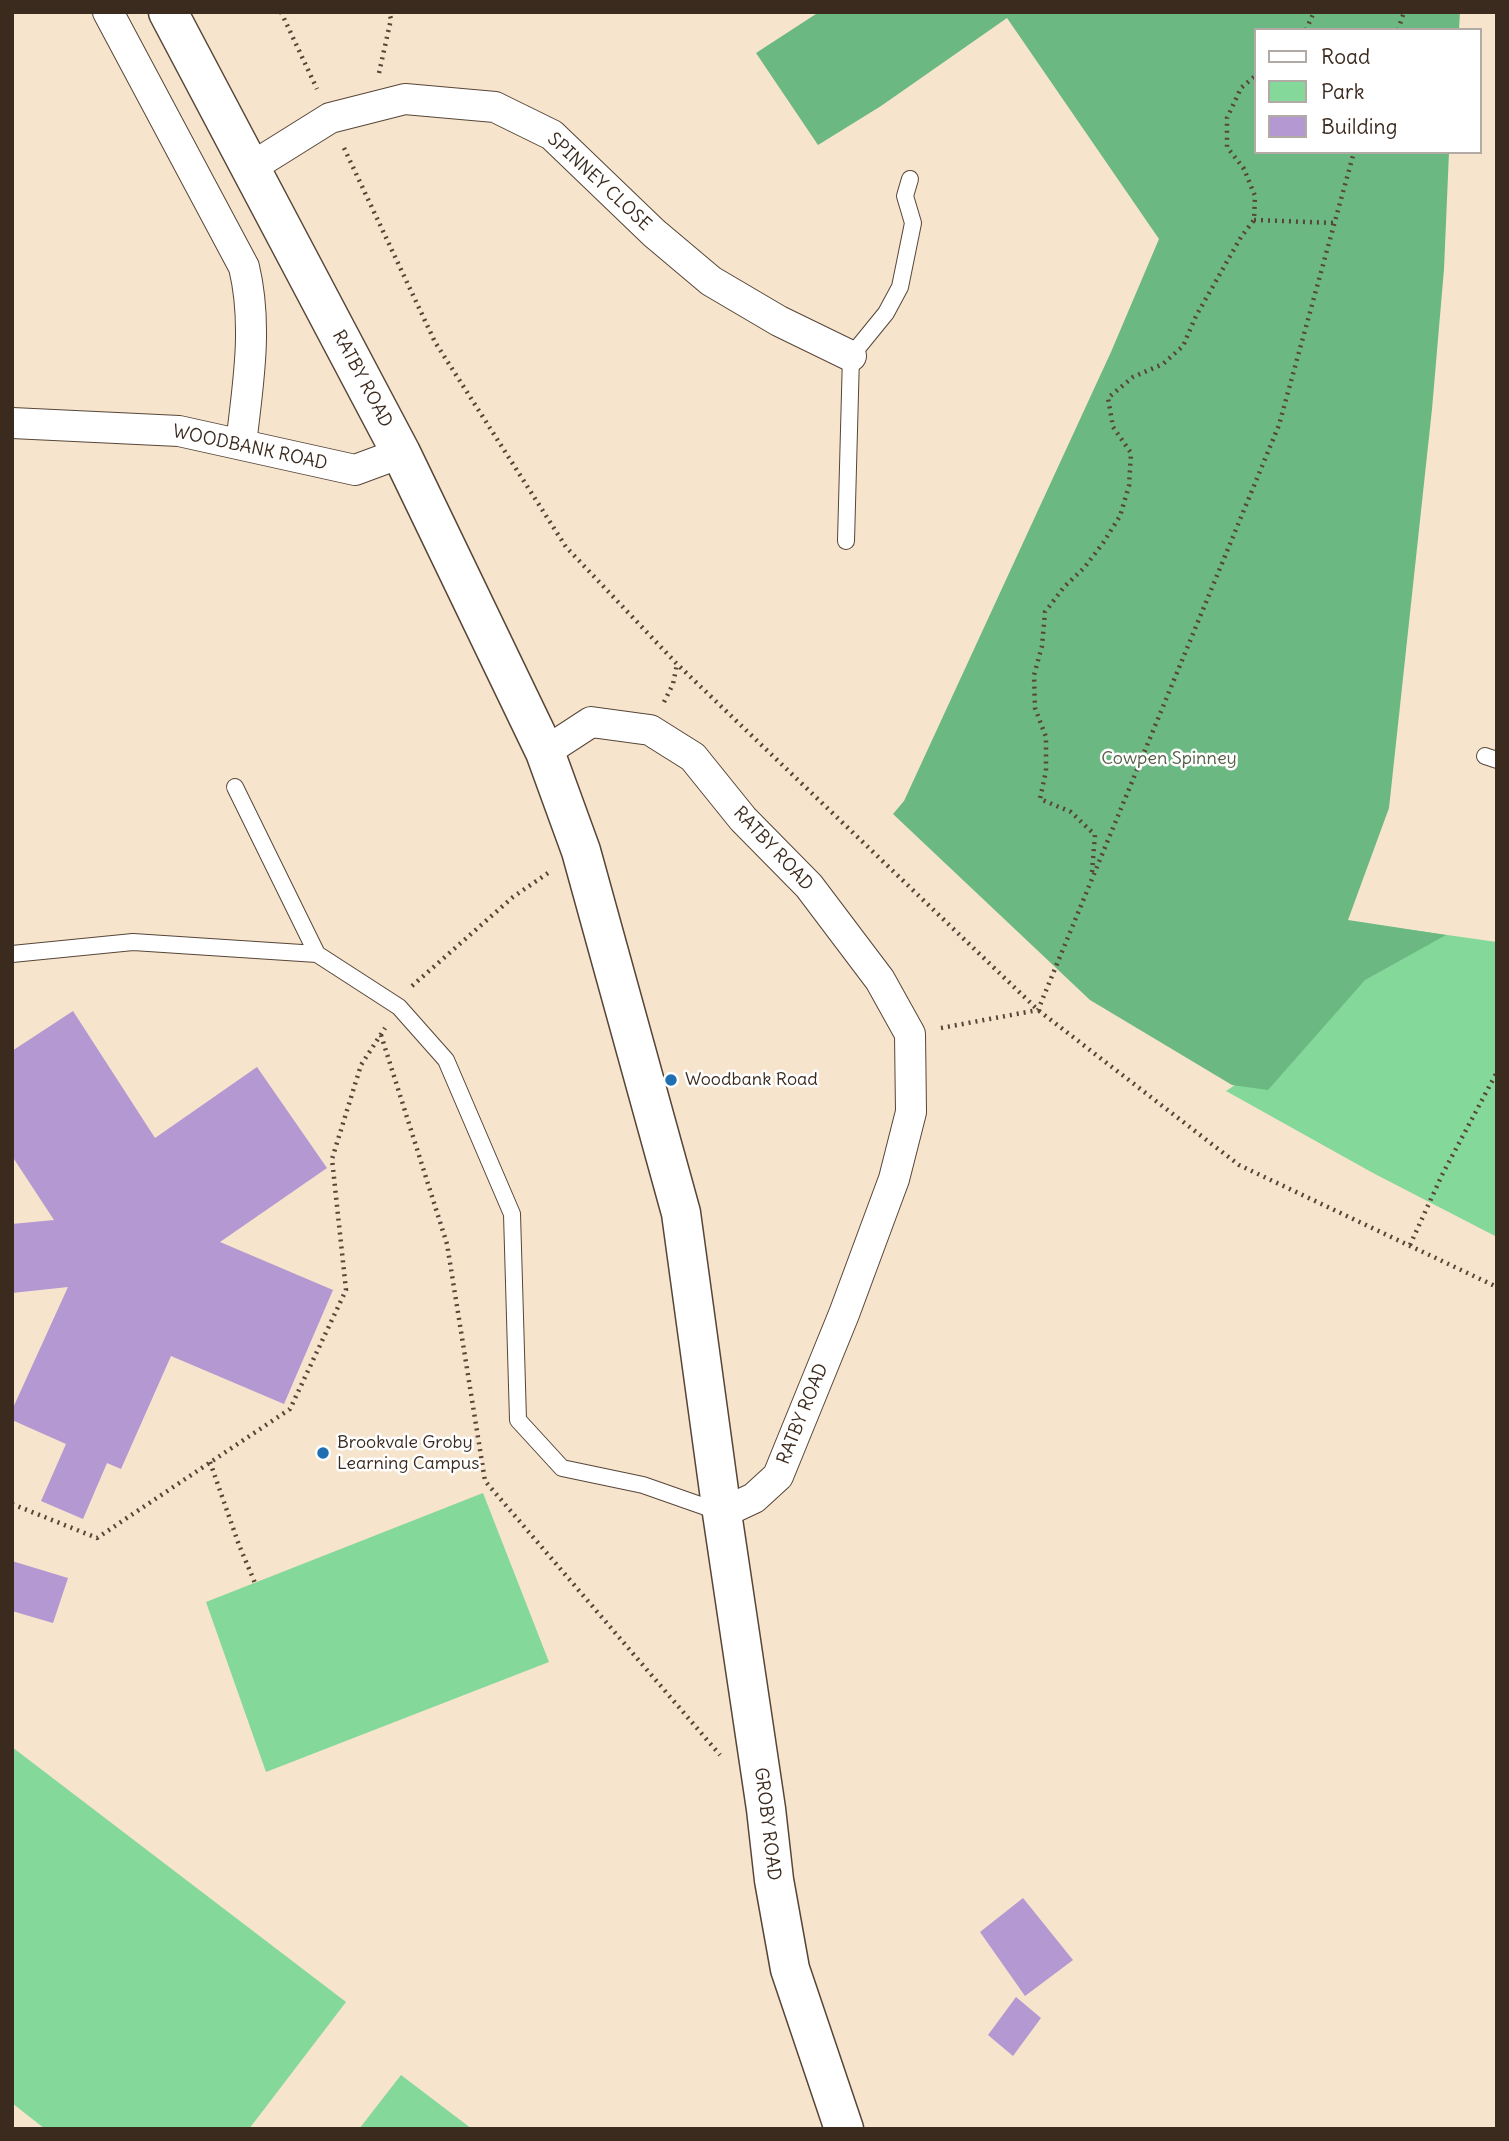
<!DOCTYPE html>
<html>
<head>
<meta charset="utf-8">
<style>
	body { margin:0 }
	#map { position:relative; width:1509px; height:2141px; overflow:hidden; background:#f6e4cd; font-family:Delius,sans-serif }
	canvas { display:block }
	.frame { position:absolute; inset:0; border:14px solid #3b2a1e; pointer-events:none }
	.legend { position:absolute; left:1254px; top:28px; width:228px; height:126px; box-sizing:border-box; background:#fff; border:2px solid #b1aaa5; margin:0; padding:9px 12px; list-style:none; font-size:21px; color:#3b2a1e }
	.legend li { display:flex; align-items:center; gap:14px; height:35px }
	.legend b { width:35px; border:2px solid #b1aaa5 }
</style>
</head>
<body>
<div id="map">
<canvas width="1509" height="2141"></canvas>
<div class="frame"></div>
<ul class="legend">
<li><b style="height:9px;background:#fff"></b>Road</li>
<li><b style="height:19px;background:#84d89a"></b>Park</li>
<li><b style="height:19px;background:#b498d2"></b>Building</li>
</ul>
</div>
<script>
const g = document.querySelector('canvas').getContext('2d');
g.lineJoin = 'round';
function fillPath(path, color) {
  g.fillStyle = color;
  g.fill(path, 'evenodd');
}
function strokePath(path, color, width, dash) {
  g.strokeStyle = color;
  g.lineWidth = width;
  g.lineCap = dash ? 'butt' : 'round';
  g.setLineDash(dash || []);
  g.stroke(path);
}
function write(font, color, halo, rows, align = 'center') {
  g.font = font + ' Delius,sans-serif';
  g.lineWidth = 5;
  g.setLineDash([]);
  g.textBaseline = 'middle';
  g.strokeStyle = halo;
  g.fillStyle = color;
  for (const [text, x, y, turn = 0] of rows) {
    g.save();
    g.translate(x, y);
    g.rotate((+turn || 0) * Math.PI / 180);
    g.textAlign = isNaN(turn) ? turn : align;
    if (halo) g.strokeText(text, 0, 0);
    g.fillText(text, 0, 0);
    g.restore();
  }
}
fillPath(new Path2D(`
	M1348,921L1497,942V1237L1373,1173L1226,1091L1268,1063Z
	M483,1493L549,1662L266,1772L206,1602Z
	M12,1747L346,2002L249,2129H45L12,2103Z
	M401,2075L472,2129H359Z`), '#84d89a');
fillPath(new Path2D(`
	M819,12H1460L1459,30H1255V152H1449L1444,269L1432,409L1389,808L1348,920L1446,935L1365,980L1268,1090L1232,1085L1090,1000L893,814L904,801L1111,352L1159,239L1007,18L881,106L818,145L756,53Z`), '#6bb882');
fillPath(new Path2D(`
	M73,1011L155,1138L257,1067L327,1168L220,1242L333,1290L284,1404L171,1356L121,1469L107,1463L83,1519L41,1501L66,1444L12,1420V1410L68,1287L12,1293V1224L54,1220L12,1156V1051Z
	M12,1561L68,1578L53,1623L12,1611Z
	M1023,1898L1073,1960L1025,1996L980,1932Z
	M1016,1997L1041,2018L1013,2056L988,2035Z`), '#b498d2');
const service = new Path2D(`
	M846,541L851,356L886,313L900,287L913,223L905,196L910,179
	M1485,756L1497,760
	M235,787L317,954
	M12,954L133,942L317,954L399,1007L446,1060L512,1214L518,1420L562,1468L643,1485L720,1512`);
const minor = new Path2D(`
	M108,12L244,267C258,325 248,385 241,444
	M250,168L330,118L405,99L495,107L552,135L654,233L711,281L779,321L851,356
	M12,423L179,431L355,470L401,453
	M545,752L591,722L650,730L693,757L743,819L809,886L880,980L910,1034L911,1112L894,1179L844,1314L778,1476L754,1498L722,1513`);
const tertiary = new Path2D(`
	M168,12L401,453L545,752L581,851L681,1213L722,1513L766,1809L774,1880L790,1969L844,2129`);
strokePath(service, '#574638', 18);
strokePath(minor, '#574638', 32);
strokePath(tertiary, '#574638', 41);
strokePath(new Path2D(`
	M281,12L317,89
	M1306,30L1314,12
	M1398,30L1404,12
	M379,73L391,19L389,12
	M344,148L435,342L566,547L677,664L1038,1010L1239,1165L1497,1287
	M1254,220L1335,223
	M664,702L673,684L677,664
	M1092,872L1095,835L1071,812L1040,799L1046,771V737L1035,708L1034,675L1042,646L1045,612L1064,587L1084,568L1103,543L1120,516L1129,486L1131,453L1113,427L1108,398L1133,377L1163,364L1183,346L1196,316L1241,237L1254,220L1255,196L1244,169L1227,147V118L1241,88L1255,76
	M412,986L513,897L548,873
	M941,1028L1038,1010L1279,425L1354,152
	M381,1035L447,1244L485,1481L720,1755
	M1410,1245L1442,1175L1497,1072
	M210,1462L239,1545L255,1583
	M12,1504L97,1538L290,1409L346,1290L332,1159L361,1065L385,1028`), '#574638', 4.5, [2, 5]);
strokePath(service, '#fff', 16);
strokePath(minor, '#fff', 30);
strokePath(tertiary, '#fff', 38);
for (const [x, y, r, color] of [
	[671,1080,7,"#1f6fb2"],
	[323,1453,7,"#1f6fb2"]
]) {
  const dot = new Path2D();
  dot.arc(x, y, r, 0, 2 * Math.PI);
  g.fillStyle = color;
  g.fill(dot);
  strokePath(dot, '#fff', 2.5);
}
write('18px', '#3b2a1e', '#fff', [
	["SPINNEY CLOSE",599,182,43],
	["RATBY ROAD",362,379,62],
	["WOODBANK ROAD",250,448,12],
	["RATBY ROAD",773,849,47],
	["RATBY ROAD",803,1414,-68],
	["GROBY ROAD",767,1824,83]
]);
write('18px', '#515e43', '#fff', [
	["Cowpen Spinney",1169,759]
]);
write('18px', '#3b2a1e', '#fff', [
	["Woodbank Road",685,1080],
	["Brookvale Groby",337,1443],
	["Learning Campus",337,1464]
], 'left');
</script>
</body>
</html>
